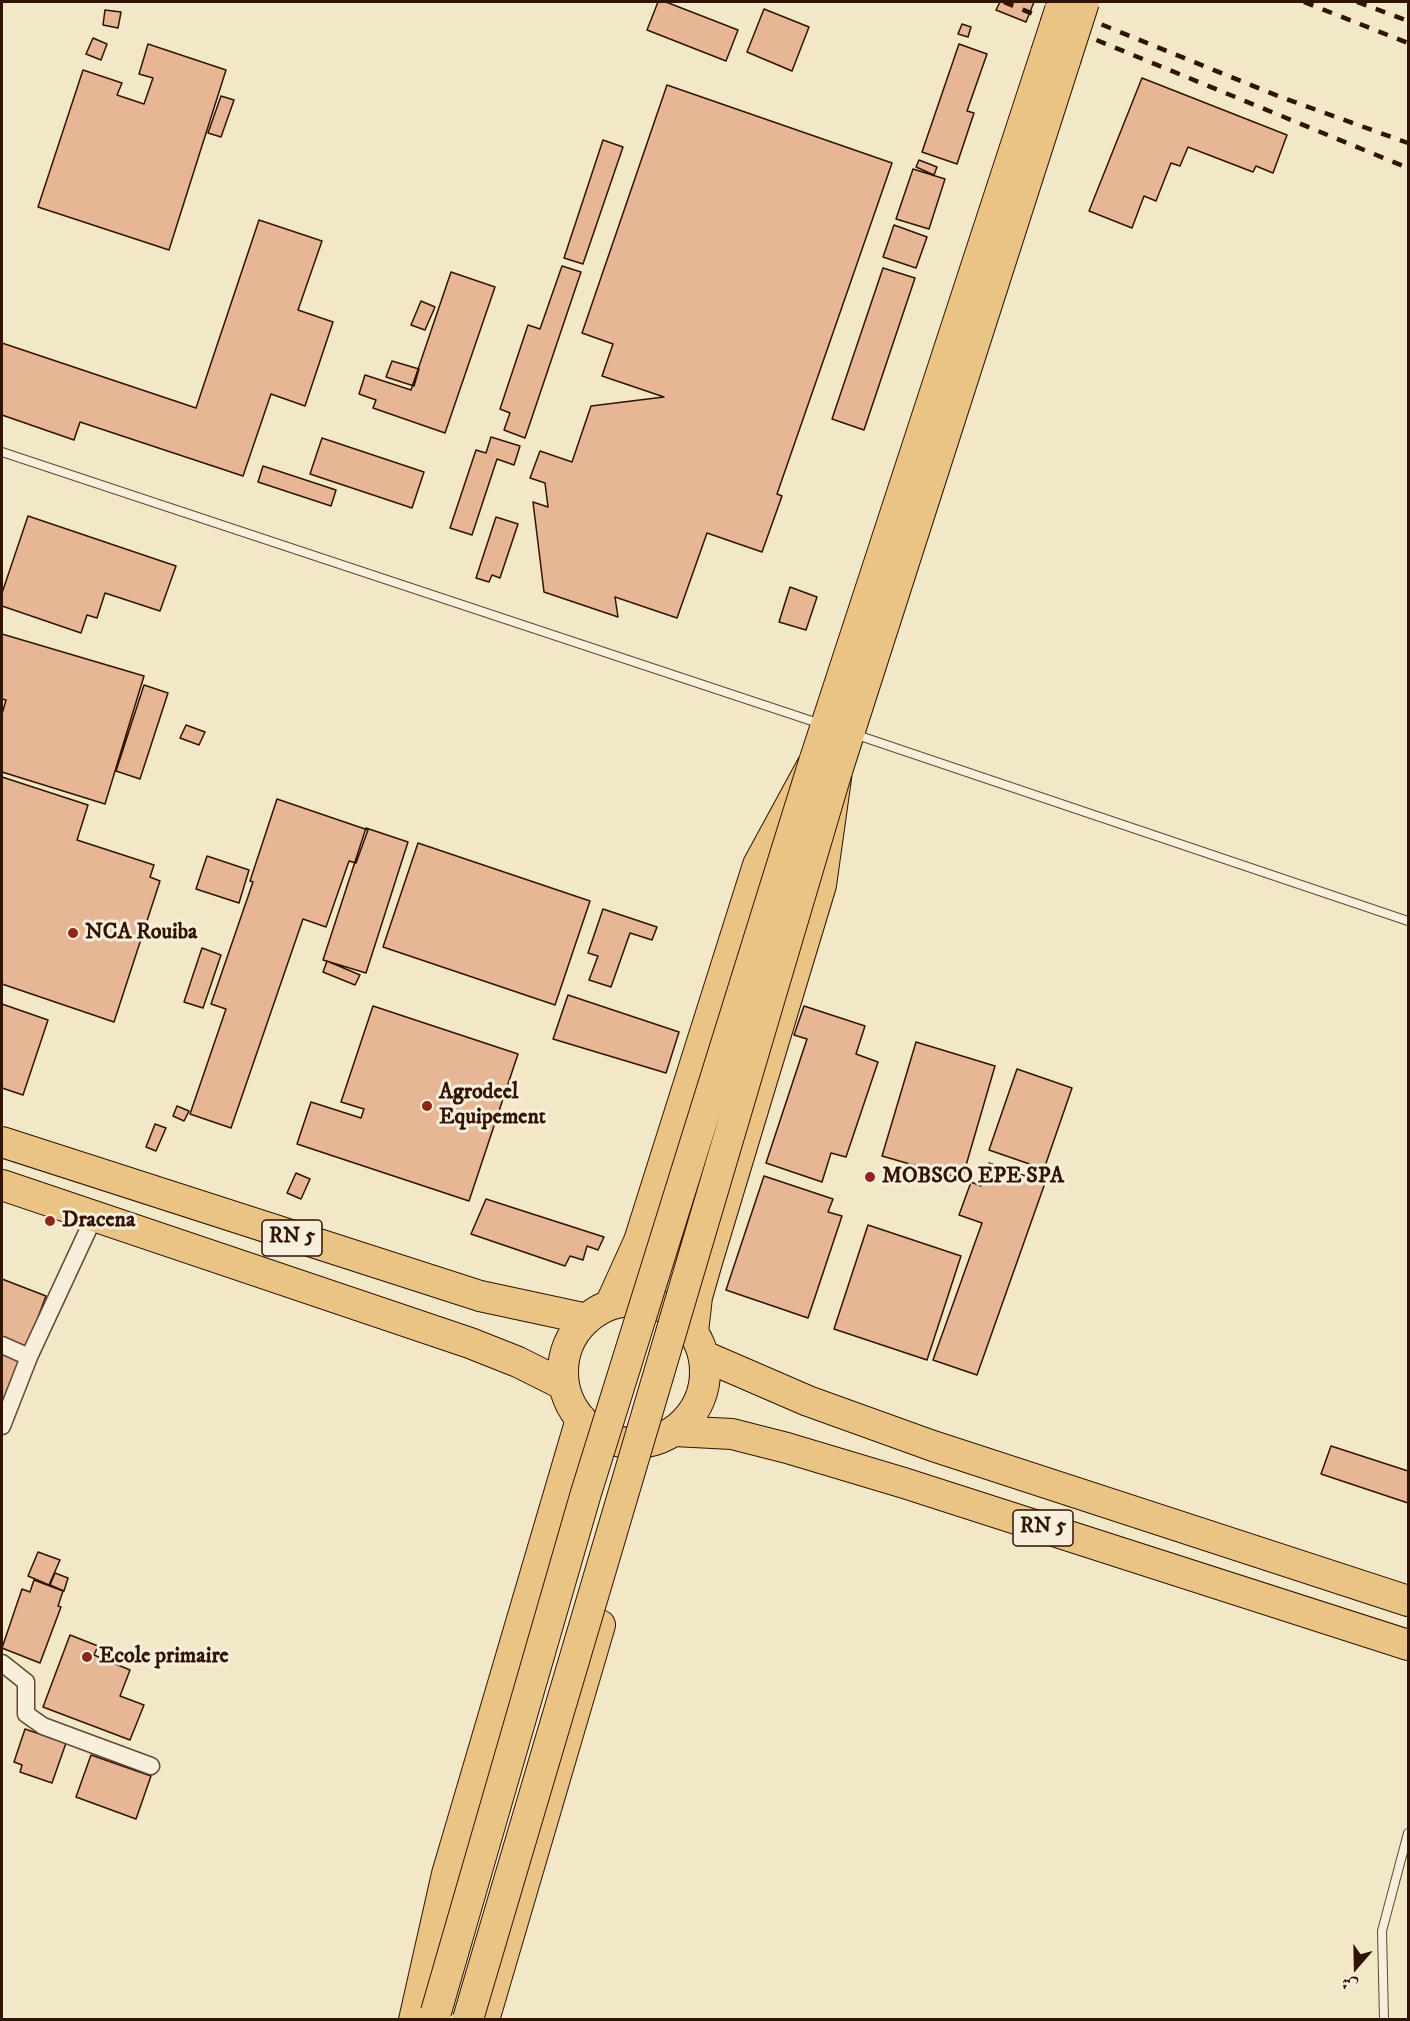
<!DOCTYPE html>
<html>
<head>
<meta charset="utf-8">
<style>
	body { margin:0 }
	#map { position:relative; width:1410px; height:2021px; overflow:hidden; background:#f2e7c7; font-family:"IM FELL DW Pica",Amiri,serif }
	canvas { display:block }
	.frame { position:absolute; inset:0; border:3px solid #301300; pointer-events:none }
	.north { position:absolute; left:1326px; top:1937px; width:60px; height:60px; -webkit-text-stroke:4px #f7efdb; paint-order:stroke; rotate:200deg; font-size:16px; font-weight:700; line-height:24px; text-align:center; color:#301300 }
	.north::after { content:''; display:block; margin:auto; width:21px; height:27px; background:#301300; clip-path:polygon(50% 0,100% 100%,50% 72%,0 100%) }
</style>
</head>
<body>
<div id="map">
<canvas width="1410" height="2021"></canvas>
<div class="frame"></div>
<div class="north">ش</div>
</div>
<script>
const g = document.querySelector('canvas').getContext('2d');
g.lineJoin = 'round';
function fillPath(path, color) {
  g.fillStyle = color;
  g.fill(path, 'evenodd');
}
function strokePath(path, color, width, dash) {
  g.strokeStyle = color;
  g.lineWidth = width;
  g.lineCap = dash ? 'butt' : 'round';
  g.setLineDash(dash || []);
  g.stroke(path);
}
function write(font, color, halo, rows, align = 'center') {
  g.font = font + ' "IM FELL DW Pica",serif';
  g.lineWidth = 6;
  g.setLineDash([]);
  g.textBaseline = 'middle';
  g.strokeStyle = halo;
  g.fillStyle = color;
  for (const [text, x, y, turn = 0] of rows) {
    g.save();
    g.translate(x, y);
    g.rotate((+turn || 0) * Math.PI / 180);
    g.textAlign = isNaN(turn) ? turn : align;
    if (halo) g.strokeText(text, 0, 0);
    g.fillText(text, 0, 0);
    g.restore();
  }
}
const building = new Path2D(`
	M658,2H666L738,30L726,61L647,30Z
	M1000,2H1034L1026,22L996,10Z
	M764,9L809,27L792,71L747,52Z
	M105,10L121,12L118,28L103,25Z
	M962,24L971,27L968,37L958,34Z
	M93,38L107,44L101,60L86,54Z
	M148,44L226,70L169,250L38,207L83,70L122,83L117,95L144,104L153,78L139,74Z
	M959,44L987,54L967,111L974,113L957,164L922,152Z
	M1142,78L1287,135L1273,173L1256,166L1253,172L1188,147L1180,166L1171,163L1156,201L1144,196L1132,228L1089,211Z
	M667,85L892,163L777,494L782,496L762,552L707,533L677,618L615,597L618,617L544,592L533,502L548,507L545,483L530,478L540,451L572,462L591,406L664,397L602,376L613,344L582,333Z
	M221,96L234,100L221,137L208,133Z
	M603,140L623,147L583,264L564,258Z
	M919,160L937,167L934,175L916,167Z
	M913,169L945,179L929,229L896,219Z
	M259,220L322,241L298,310L333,322L305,406L271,394L243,476L80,422L74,440L2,415V343L196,408Z
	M894,225L927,237L916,268L883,257Z
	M562,266L581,272L525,438L504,430L510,413L500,409L528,325L540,329Z
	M883,268L915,278L864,430L832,419Z
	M451,272L495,287L445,433L373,408L376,400L359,394L365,375L411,390Z
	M421,301L435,307L425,330L411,325Z
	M392,361L419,369L414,386L386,377Z
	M491,437L520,446L514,465L497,459L472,535L450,528L476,450L486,453Z
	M322,438L424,472L412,508L310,474Z
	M263,466L336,490L331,506L258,482Z
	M28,516L176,566L160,611L105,593L97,618L87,615L81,633L2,606V593Z
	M496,517L518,524L500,578L492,575L489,582L476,578Z
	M790,587L817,597L806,630L779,622Z
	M2,634L144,676L105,804L2,772V714L6,700L2,699Z
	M144,685L168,693L140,779L116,771Z
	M186,725L205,732L199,745L180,738Z
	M2,777L88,805L77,840L154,865L150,877L160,881L114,1022L2,984Z
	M277,799L368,830L356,863L349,861L326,927L303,919L231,1128L190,1114L226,1009L211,1004L253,882L250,881Z
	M366,828L408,842L366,973L323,960Z
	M418,843L590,901L555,1005L383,947Z
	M207,856L249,870L239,903L196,889Z
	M603,909L657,927L652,940L630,933L611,987L589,980L598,956L588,953Z
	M202,948L221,955L203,1008L184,1002Z
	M327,961L360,975L355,985L323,972Z
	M568,995L679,1032L666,1073L553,1039Z
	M2,1004L48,1020L23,1095L2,1088Z
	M373,1006L518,1054L469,1201L297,1144L311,1102L361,1118L364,1109L341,1102Z
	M804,1006L865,1026L856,1054L878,1062L846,1157L831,1153L822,1182L766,1163L807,1039L794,1035Z
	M916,1042L995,1066L962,1179L882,1156Z
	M1017,1069L1072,1088L1044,1169L989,1150Z
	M177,1106L189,1111L184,1121L173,1116Z
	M155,1124L166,1128L156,1151L146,1147Z
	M989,1163L1045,1183L977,1375L933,1360L982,1223L959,1215L971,1182L981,1186Z
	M296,1173L310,1179L301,1199L287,1193Z
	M764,1176L833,1199L828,1212L842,1216L808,1318L726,1290Z
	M486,1199L604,1237L598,1250L587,1246L583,1260L570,1256L565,1266L471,1234Z
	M868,1225L961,1256L927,1360L834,1329Z
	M2,1279L46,1296L26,1349L2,1340Z
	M2,1350L21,1358L2,1406Z
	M1331,1446L1408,1471V1503L1321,1474Z
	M38,1552L60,1560L49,1585L28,1576Z
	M55,1573L68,1578L64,1591L50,1585Z
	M34,1580L63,1591L58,1606L61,1607L40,1663L2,1648L22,1589L30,1592Z
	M70,1635L98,1646L94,1655L130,1670L120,1696L144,1705L130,1740L43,1707Z
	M25,1729L66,1743L52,1783L20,1772L22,1765L14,1762Z
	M91,1755L151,1776L136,1819L76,1797Z`);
fillPath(building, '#e7b695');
strokePath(building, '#301300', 1.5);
const lane = new Path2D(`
	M2,452L821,724
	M854,734L1408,921
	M1384,2020L1382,1931L1408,1833`);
const street = new Path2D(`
	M2,1345L29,1357
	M2,1426L29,1357L95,1215
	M2,1663L26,1682V1714L43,1726L151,1766`);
const highway = new Path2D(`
	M2,1142L480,1296L587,1319
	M2,1185L470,1343L518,1362L564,1385
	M563 1372a71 71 0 1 1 142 0a71 71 0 1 1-142 0Z
	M610,1305L639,1241L758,865L814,762L1046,53
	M693,1332L697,1297L707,1262L821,885L837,771L1066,58
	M704,1356L808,1401L933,1446L1408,1601
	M674,1431L732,1434L787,1448L904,1483L1408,1645
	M414,2020L447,1874L581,1419
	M484,2020L600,1625`);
strokePath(lane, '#604832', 10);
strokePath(street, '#604832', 19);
strokePath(highway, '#301300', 32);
strokePath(lane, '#f7efdb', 8);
strokePath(street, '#f7efdb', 16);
strokePath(highway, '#e9c484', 30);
strokePath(new Path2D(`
	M1004,2L1408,168
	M1046,2L1278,96L1408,143
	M1304,2L1408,43
	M1357,2L1408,21`), '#301300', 4.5, [10, 10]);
const highwayBridge = new Path2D(`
	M1046,53L1060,10
	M1066,58L1084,2
	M436,2012L586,1493L814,762
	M468,2019L837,771`);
strokePath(highwayBridge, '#301300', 32, []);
strokePath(highwayBridge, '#e9c484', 30);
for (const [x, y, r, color] of [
	[73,933,6,"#8f2418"],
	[427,1106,6,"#8f2418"],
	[870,1177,6,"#8f2418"],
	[50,1221,6,"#8f2418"],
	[87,1657,6,"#8f2418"]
]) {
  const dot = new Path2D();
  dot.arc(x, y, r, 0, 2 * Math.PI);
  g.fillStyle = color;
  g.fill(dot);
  strokePath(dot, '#f7efdb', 2);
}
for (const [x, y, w] of [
	[292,1238,60],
	[1043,1528,60]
]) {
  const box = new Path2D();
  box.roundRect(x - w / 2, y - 18, w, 36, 4.5);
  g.fillStyle = '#f7efdb';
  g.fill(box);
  strokePath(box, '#301300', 1.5);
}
write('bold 21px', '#301300', null, [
	["RN 5",292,1238],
	["RN 5",1043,1528]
]);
write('bold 22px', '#301300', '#f7efdb', [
	["NCA Rouiba",85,933],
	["Agrodeel",439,1093],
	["Equipement",439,1118],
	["MOBSCO EPE SPA",882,1177],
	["Dracena",62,1221],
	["Ecole primaire",99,1657]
], 'left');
</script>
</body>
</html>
